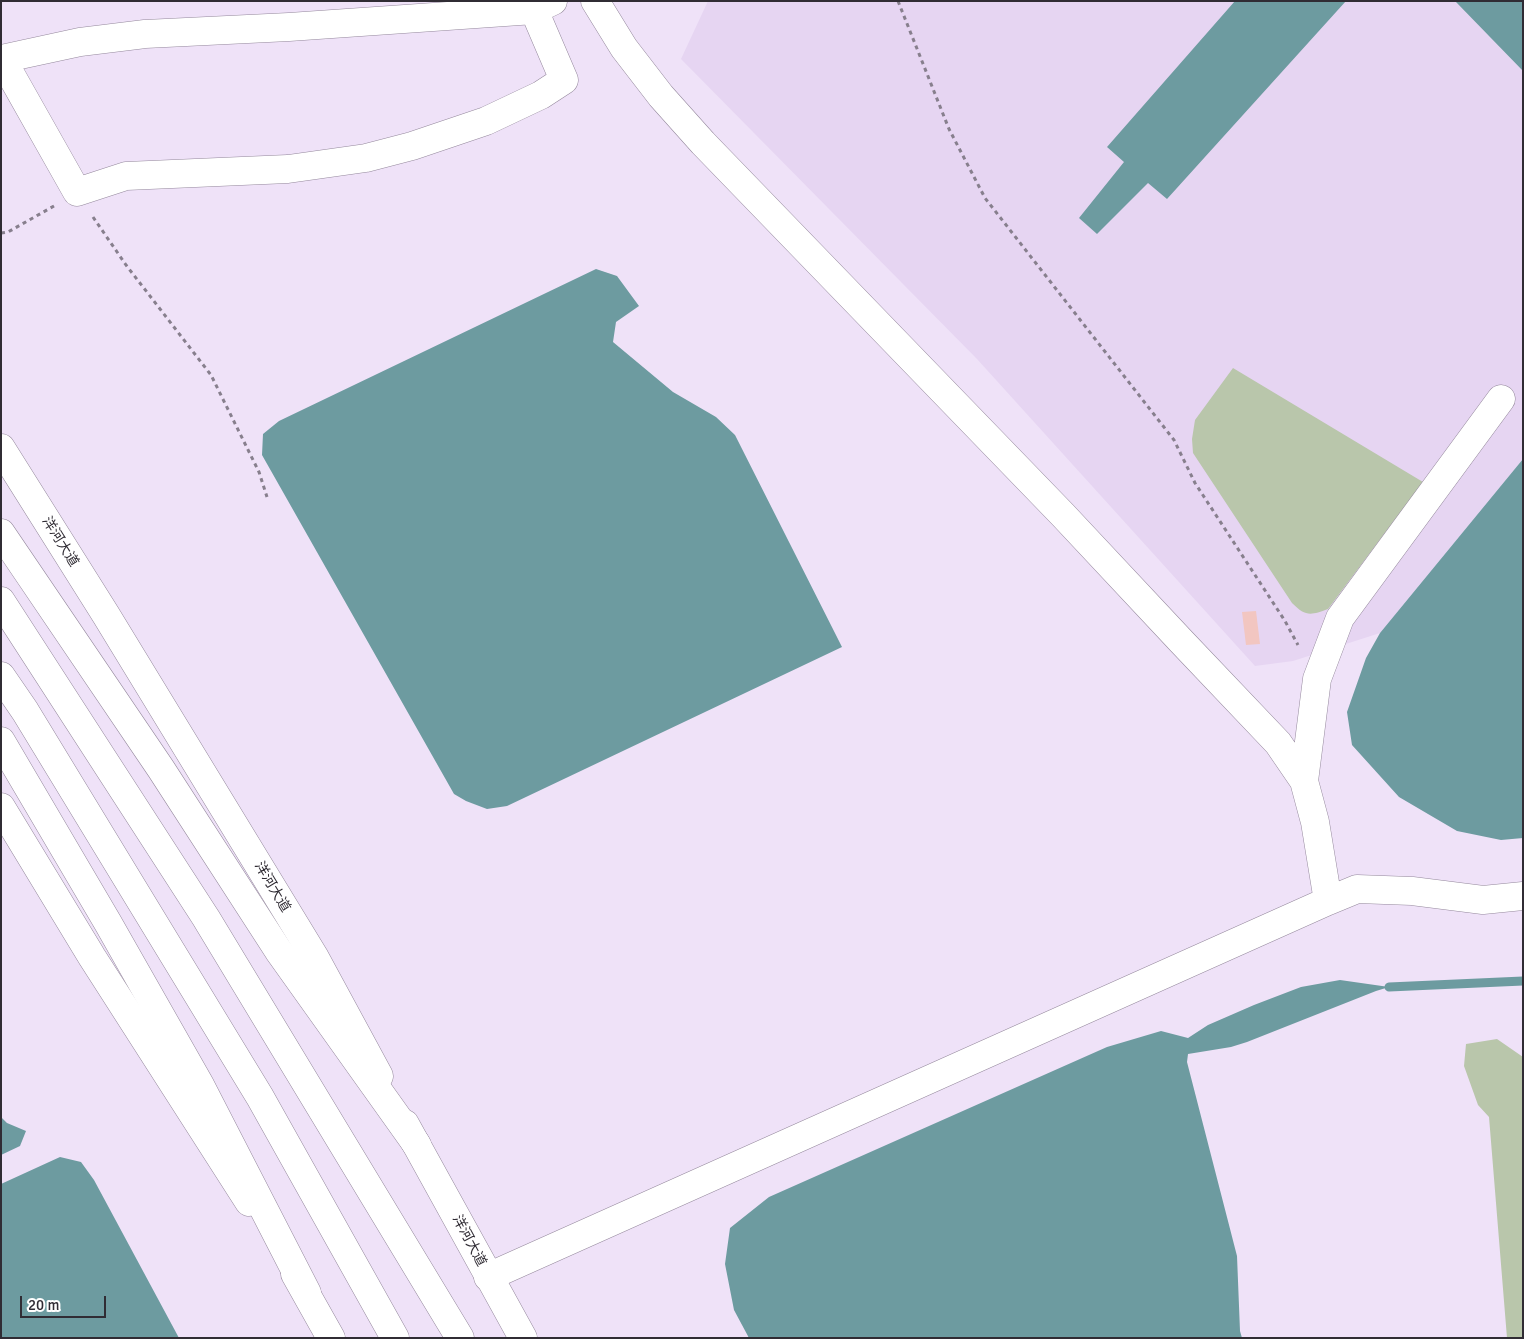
<!DOCTYPE html>
<html>
<head>
<meta charset="utf-8">
<style>
	body { margin:0 }
	#map { position:relative; width:1524px; height:1339px; overflow:hidden; background:#efe2f8; font-family:Signika,sans-serif }
	canvas { display:block }
	.frame { position:absolute; inset:0; border:2px solid #302c34; pointer-events:none }
	.scale { position:absolute; left:20px; top:1296px; width:86px; height:22px; box-sizing:border-box; border:2px solid #302c34; border-top:0; padding-left:6px; font-size:15px; line-height:18px; white-space:nowrap; color:#302c34; -webkit-text-stroke:4px #fff; paint-order:stroke }
</style>
</head>
<body>
<div id="map">
<canvas width="1524" height="1339"></canvas>
<div class="frame"></div>
<div class="scale">20 m</div>
</div>
<script>
const g = document.querySelector('canvas').getContext('2d');
g.lineJoin = 'round';
function fillPath(path, color) {
  g.fillStyle = color;
  g.fill(path, 'evenodd');
}
function strokePath(path, color, width, dash) {
  g.strokeStyle = color;
  g.lineWidth = width;
  g.lineCap = dash ? 'butt' : 'round';
  g.setLineDash(dash || []);
  g.stroke(path);
}
function write(font, color, halo, rows, align = 'center') {
  g.font = font + ' Signika,"Noto Sans SC",sans-serif';
  g.lineWidth = 4.5;
  g.setLineDash([]);
  g.textBaseline = 'middle';
  g.strokeStyle = halo;
  g.fillStyle = color;
  for (const [text, x, y, turn = 0] of rows) {
    g.save();
    g.translate(x, y);
    g.rotate((+turn || 0) * Math.PI / 180);
    g.textAlign = isNaN(turn) ? turn : align;
    if (halo) g.strokeText(text, 0, 0);
    g.fillText(text, 0, 0);
    g.restore();
  }
}
fillPath(new Path2D(`
	M708,1H1455L1523,71V459L1380,633L1293,661L1255,666L977,359L681,59Z`), '#e6d5f2');
fillPath(new Path2D(`
	M1233,368L1423,482L1328,609C1310,616 1305,616 1292,603L1193,453L1192,439L1195,420Z
	M1497,1039L1523,1057V1338H1507L1489,1117L1478,1105L1464,1066L1466,1044Z`), '#b9c6ab');
fillPath(new Path2D(`
	M1235,1H1346L1167,199L1148,183L1097,234L1079,218L1124,162L1107,147Z
	M1455,1H1523V71Z
	M596,269L617,276L639,306L616,322L613,342L673,392L716,417L735,435L842,647L507,806L487,809L466,801L454,794L262,455L263,434L279,421Z
	M1523,459V838L1501,840L1457,831L1399,797L1352,745L1347,712L1366,658L1380,633Z
	M1340,980L1389,987L1376,991L1247,1042L1231,1047L1188,1054L1187,1062L1237,1256L1240,1331L1242,1338H749L734,1310L725,1264L730,1228L769,1197L1107,1047L1161,1031L1188,1038L1208,1025L1254,1005L1301,987Z
	M1,1117L7,1123L26,1131L20,1146L1,1155Z
	M60,1157L81,1162L94,1180L179,1338H1V1184Z`), '#6d9ba0');
strokePath(new Path2D(`
	M1389,987L1523,981`), '#6d9ba0', 9);
fillPath(new Path2D(`
	M1256,611L1260,644L1246,645L1242,612Z`), '#f2c6c1');
const minor = new Path2D(`
	M595,1L624,48L661,96L703,143L1063,515L1181,641L1278,743L1304,781L1315,822L1328,901
	M1,59L80,42L145,34L289,27L534,10L553,1
	M2,59L77,192L126,176L288,169L366,158L412,146L486,121L541,95L564,80L534,10
	M1304,781L1317,679L1340,618L1501,399
	M488,1277L1328,901L1357,889L1412,891L1483,900L1523,896`);
const major = new Path2D(`
	M1,448L106,615L314,956L379,1076
	M1,807L92,957L249,1202
	M405,1124L523,1338
	M295,1274L331,1338`);
const highway = new Path2D(`
	M1,533L161,769L278,950L417,1145
	M1,601L206,918L460,1338
	M1,676L25,711L260,1097L395,1338
	M1,741L108,923L200,1085L307,1293`);
strokePath(minor, '#94889c', 29);
strokePath(major, '#94889c', 29);
strokePath(highway, '#94889c', 29);
strokePath(new Path2D(`
	M898,1L949,129L985,198L1174,440L1195,483L1285,621L1298,645
	M93,217L126,265L211,375L259,472L267,497
	M1,233L8,232L54,206`), '#877f8d', 3, [4, 4]);
strokePath(minor, '#fff', 28);
strokePath(major, '#fff', 28);
strokePath(highway, '#fff', 28);
write('14px', '#302c34', '#fff', [
	["洋河大道",60,542,58],
	["洋河大道",272,887,59],
	["洋河大道",469,1241,62]
]);
</script>
</body>
</html>
